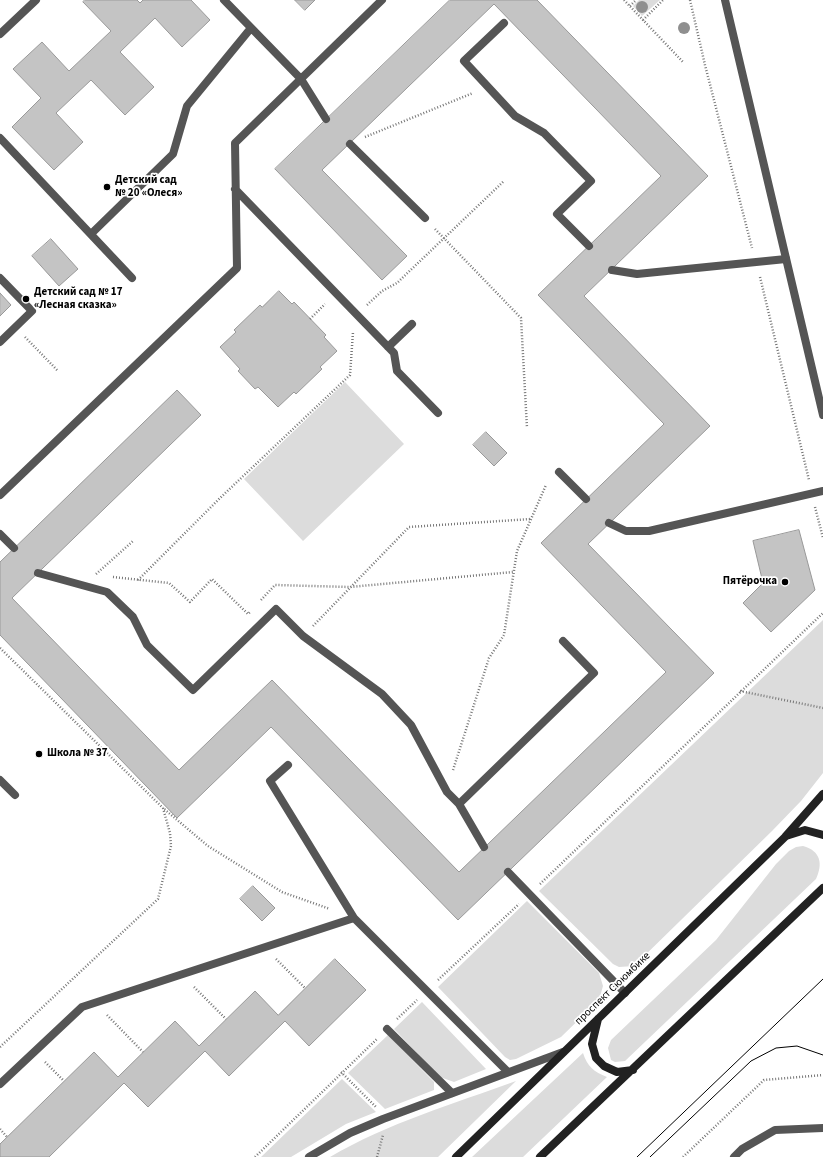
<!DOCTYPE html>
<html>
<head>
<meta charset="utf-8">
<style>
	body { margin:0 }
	canvas { display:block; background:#fff }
</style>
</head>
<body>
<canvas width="823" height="1157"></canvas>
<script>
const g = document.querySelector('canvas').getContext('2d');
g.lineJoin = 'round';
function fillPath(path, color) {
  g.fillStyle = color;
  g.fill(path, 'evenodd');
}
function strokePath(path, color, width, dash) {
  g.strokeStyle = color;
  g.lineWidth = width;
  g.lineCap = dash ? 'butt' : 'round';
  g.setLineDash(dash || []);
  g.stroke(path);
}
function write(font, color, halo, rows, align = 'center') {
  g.font = font + ' "Source Sans 3",sans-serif';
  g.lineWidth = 3.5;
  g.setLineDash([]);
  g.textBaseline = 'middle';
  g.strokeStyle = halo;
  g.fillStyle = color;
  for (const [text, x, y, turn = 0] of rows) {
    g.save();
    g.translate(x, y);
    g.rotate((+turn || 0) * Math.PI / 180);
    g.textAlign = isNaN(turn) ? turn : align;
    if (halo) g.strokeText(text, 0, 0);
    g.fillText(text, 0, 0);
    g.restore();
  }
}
fillPath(new Path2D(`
	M639,0H660L642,16L633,6Z
	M345,382L404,444L303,541L244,479Z
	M823,620V773L801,801L772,831L634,966L619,967L613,964L539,891Z
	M803,846C821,851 823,864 816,879L625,1061L615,1062L611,1060L608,1048L611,1040L716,940L776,864L789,851L796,847Z
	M527,901L599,973L603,986L599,1000L561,1037L516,1059L510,1060L505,1057L438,987Z
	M422,1002L486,1069L454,1082L440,1077L394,1029Z
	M388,1035L434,1082V1090L385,1109L348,1073Z
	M583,1053C587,1066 594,1072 607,1077L523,1157H472Z
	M342,1079L376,1112L346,1124L291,1157H261Z
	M516,1081L438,1157H330C388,1123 453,1104 516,1081Z`), '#dcdcdc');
const building = new Path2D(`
	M85,0H137L140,3L143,0H191L210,20L182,47L155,18L120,52L154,87L125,115L91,80L56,113L83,142L54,170L12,127L41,98L13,69L42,42L69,71L111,31L83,2Z
	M295,0H315L305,10Z
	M450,0H537L708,176L584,296L710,426L588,544L714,673L458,920L271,727L177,818L0,635V562L177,390L201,415L12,598L179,770L272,680L459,872L666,672L541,543L664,424L538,295L661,176L494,4L322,170L407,256L382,280L275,169Z
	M51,239L78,269L59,286L32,256Z
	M279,291L292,304L294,302L326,335L324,337L337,351L320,367L322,369L296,394L294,392L278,407L258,387L255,389L238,371L240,369L220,347L236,332L234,330L260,305L262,307Z
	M0,293L11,305L0,316Z
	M486,432L507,453L494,466L473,445Z
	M799,530L815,590L771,632L743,603L763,583L753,541Z
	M253,886L275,908L262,921L240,899Z
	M335,959L366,990L309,1046L285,1021L229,1076L205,1051L148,1107L124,1083L49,1157H0V1144L94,1052L118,1077L175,1021L199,1046L255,991L278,1015Z`);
fillPath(building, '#c4c4c4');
strokePath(building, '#999', 1);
strokePath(new Path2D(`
	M624,0L683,62
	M690,0L705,65L752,248
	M630,6L636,0
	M643,20L663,0
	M365,137L473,93
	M435,229L521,318L527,428
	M760,277L809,480
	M367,305L382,291L397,283L504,181
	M310,319L325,304
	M25,337L58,371
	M815,507L823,538
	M96,574L133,541
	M113,577L169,583L190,602L212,579L248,614L250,612
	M138,580L219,499L350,375L353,332
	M261,600L275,585L350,587L513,572
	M313,626L409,527L531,519
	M0,648L163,808
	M740,691L823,708
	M453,770L489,658L504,635L517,551L546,485
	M540,884L823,613
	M276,959L305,988
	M438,980L519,904
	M194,987L226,1019
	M107,1015L143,1052
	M397,1019L417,1000
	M0,1047L158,899L171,846L170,833L163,808L208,846L282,892L330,909
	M45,1062L64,1081
	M341,1072L376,1107
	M0,1129L7,1137
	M255,1157L377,1039
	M377,1157L383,1135
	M683,1157L764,1080L823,1075`), '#777', 2.5, [1, 2]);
strokePath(new Path2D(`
	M224,0L301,79L326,119
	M504,23L464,61L515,116L544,133L591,181L557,214L589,246
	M0,34L36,0
	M0,138L132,278
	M350,144L425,218
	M235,189L394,353L397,371L438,413
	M91,234L173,154L187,106L251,28
	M612,270L637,274L786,259
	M0,278L32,311L0,342
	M388,347L412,324
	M559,472L586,499
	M0,495L237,268L235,143L382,0
	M609,523L626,531H649L823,491
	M0,534L14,548
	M38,573L107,592L133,617L147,645L193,690L276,609L303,636L382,694L411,725L447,792L459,804L484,847
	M288,765L270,781L354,918
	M0,780L15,795
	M459,804L594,673L563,641
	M508,872L625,993
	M387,1029L452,1093
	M0,1084L82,1007L354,918L508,1072`), '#555', 8);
strokePath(new Path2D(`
	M725,0L823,415
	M309,1157L350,1133L383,1119L563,1052
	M734,1157L742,1149L775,1130L823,1128`), '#555', 8);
strokePath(new Path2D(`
	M786,836L805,830L823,835
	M598,1019L592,1044L596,1058L604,1066L617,1072L633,1070
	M456,1157L785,837L823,794
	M540,1157L823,888`), '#222', 8);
strokePath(new Path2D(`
	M637,1157L823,979
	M650,1157L751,1061L776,1048L797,1046L823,1055`), '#000', 1);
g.fillStyle = '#8f8f8f';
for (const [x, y] of [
	[642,7],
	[684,28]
]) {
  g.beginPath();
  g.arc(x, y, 6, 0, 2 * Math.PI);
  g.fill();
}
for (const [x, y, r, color] of [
	[107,187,4,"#000"],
	[26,299,4,"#000"],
	[785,582,4,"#000"],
	[39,754,4,"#000"]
]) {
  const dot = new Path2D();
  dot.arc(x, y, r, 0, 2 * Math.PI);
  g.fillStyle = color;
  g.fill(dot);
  strokePath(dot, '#fff', 1.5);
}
write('bold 11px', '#000', '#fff', [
	["Детский сад",115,181],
	["№ 20 «Олеся»",115,194],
	["Детский сад № 17",34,293],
	["«Лесная сказка»",34,306],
	["Пятёрочка",777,582,"right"],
	["Школа № 37",47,754]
], 'left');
write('11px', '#000', '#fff', [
	["проспект Сююмбике",613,989,-44]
]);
</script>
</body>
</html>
